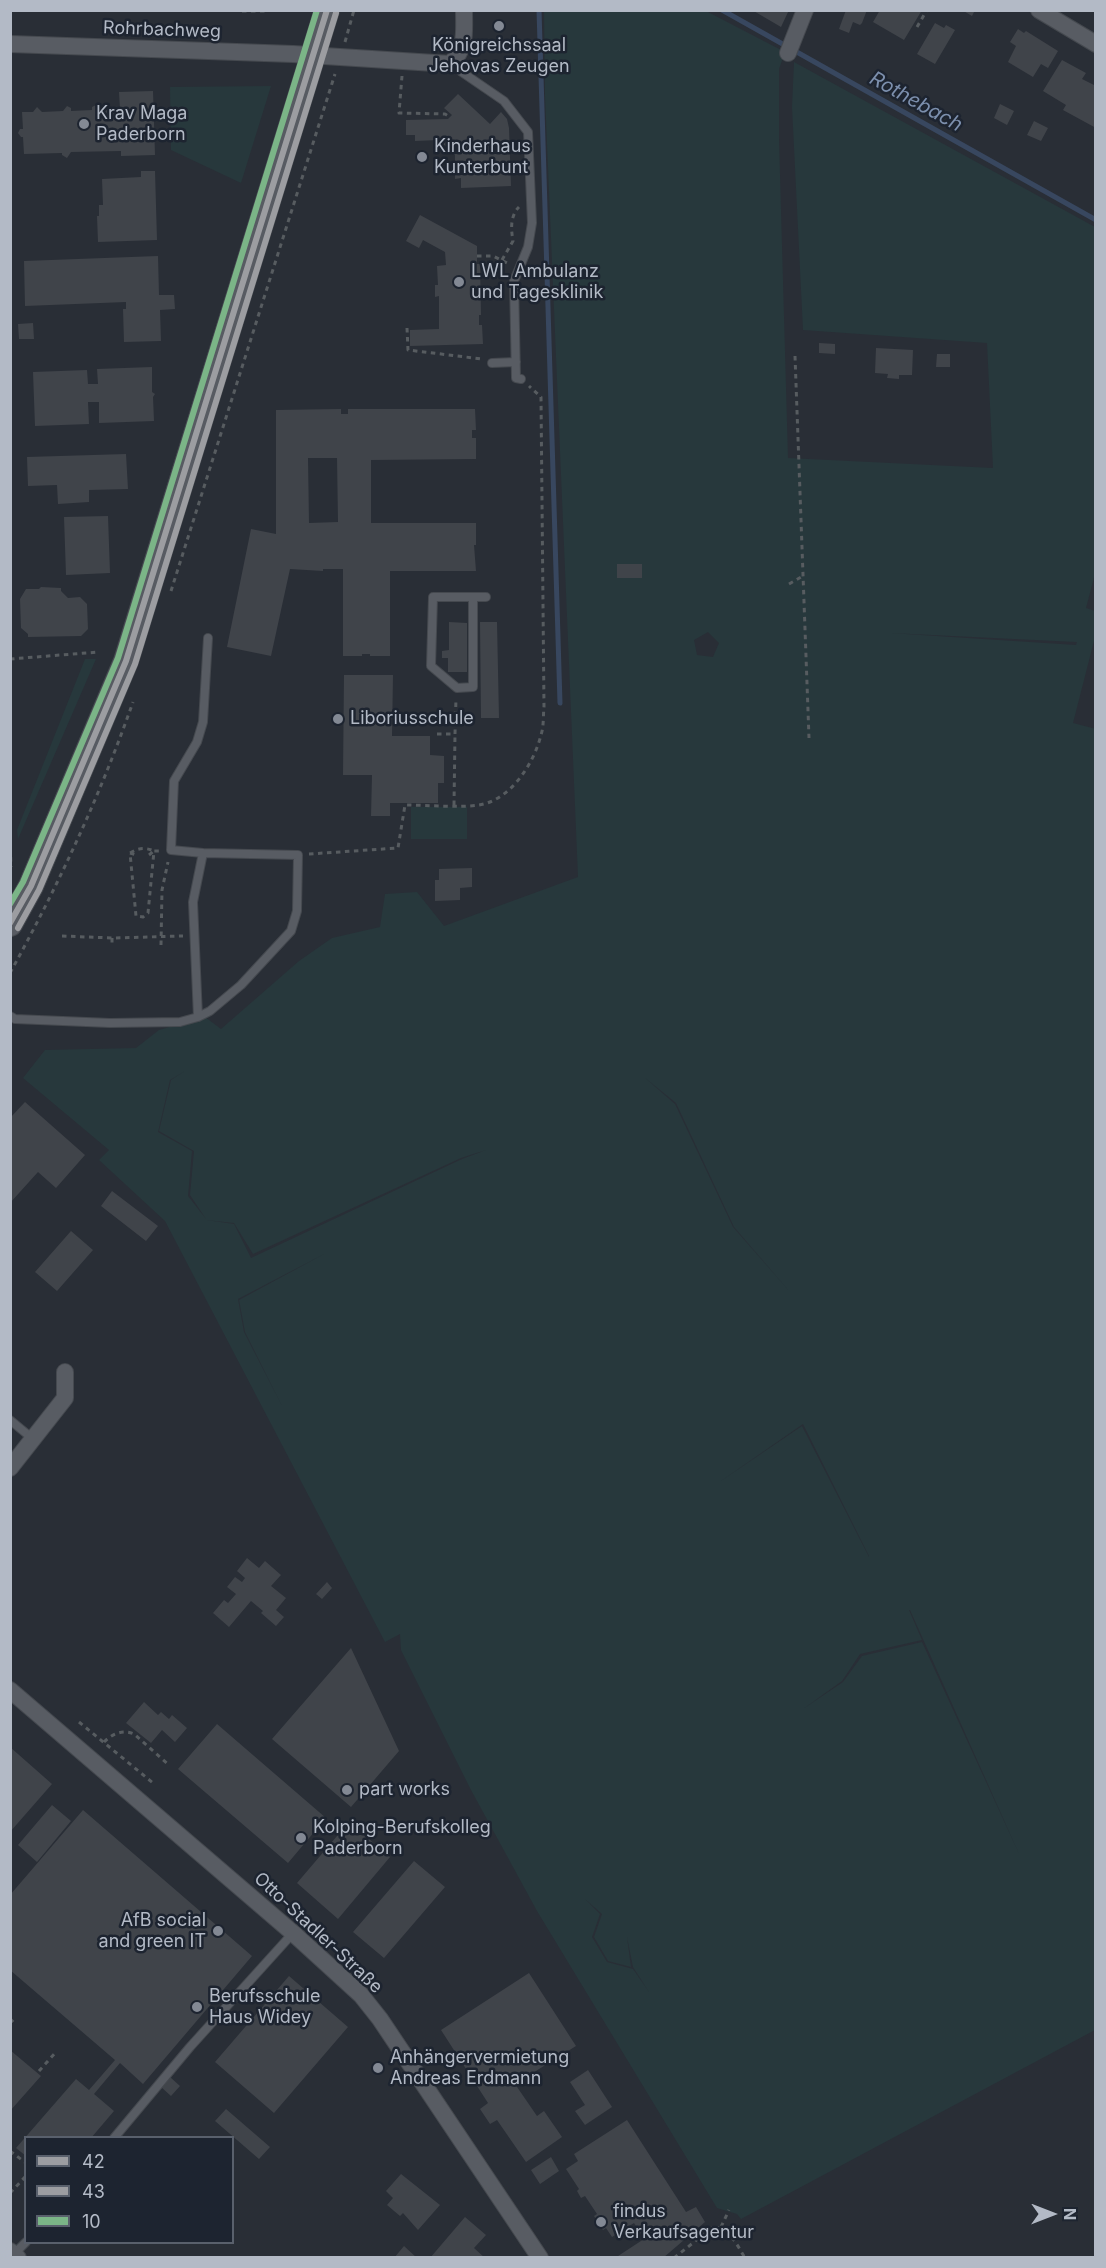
<!DOCTYPE html>
<html>
<head>
<meta charset="utf-8">
<style>
	body { margin:0 }
	#map { position:relative; width:1106px; height:2268px; overflow:hidden; background:#292e36; font-family:Inter,sans-serif }
	canvas { display:block }
	.frame { position:absolute; inset:0; border:12px solid #b3bac6; pointer-events:none }
	.legend { position:absolute; left:24px; top:2136px; width:210px; height:108px; box-sizing:border-box; background:#1d2430; border:2px solid #59606c; margin:0; padding:8px 10px; list-style:none; font-size:18px; color:#b3bac6 }
	.legend li { display:flex; align-items:center; gap:12px; height:30px }
	.legend b { width:30px; border:2px solid #59606c }
	.north { position:absolute; left:1022px; top:2184px; width:60px; height:60px; -webkit-text-stroke:4px #1d2430; paint-order:stroke; rotate:90deg; font-size:16px; font-weight:700; line-height:24px; text-align:center; color:#b3bac6 }
	.north::after { content:''; display:block; margin:auto; width:21px; height:27px; background:#b3bac6; clip-path:polygon(50% 0,100% 100%,50% 72%,0 100%) }
</style>
</head>
<body>
<div id="map">
<canvas width="1106" height="2268"></canvas>
<div class="frame"></div>
<ul class="legend">
<li><b style="height:8px;background:#9c9da1"></b>42</li>
<li><b style="height:8px;background:#9c9da1"></b>43</li>
<li><b style="height:8px;background:#7bb587"></b>10</li>
</ul>
<div class="north">N</div>
</div>
<script>
const g = document.querySelector('canvas').getContext('2d');
g.lineJoin = 'round';
function fillPath(path, color) {
  g.fillStyle = color;
  g.fill(path, 'evenodd');
}
function strokePath(path, color, width, dash) {
  g.strokeStyle = color;
  g.lineWidth = width;
  g.lineCap = dash ? 'butt' : 'round';
  g.setLineDash(dash || []);
  g.stroke(path);
}
function write(font, color, halo, rows, align = 'center') {
  g.font = font + ' Inter,sans-serif';
  g.lineWidth = 5;
  g.setLineDash([]);
  g.textBaseline = 'middle';
  g.strokeStyle = halo;
  g.fillStyle = color;
  for (const [text, x, y, turn = 0] of rows) {
    g.save();
    g.translate(x, y);
    g.rotate((+turn || 0) * Math.PI / 180);
    g.textAlign = isNaN(turn) ? turn : align;
    if (halo) g.strokeText(text, 0, 0);
    g.fillText(text, 0, 0);
    g.restore();
  }
}
fillPath(new Path2D(`
	M544,11H706L785,52L779,69V139L788,458L993,468L987,343L803,330L792,107L794,62L1095,227L1096,570L1086,608L1095,611L1096,633L1073,723L1096,729L1095,2021L1094,2019L1095,2030L741,2219L737,2214L717,2208L537,1911L471,1790L401,1650L400,1634L385,1642L165,1221L99,1160L109,1150L23,1078L45,1050L136,1048L159,1030L205,1017L221,1029L299,961L332,938L380,927L385,894L417,892L444,926L578,877L545,96ZM617,564H642V578L617,577ZM708,632L719,643L713,657L697,655L694,640ZM890,633L1076,642H1077L1076,645ZM185,1071L171,1080L159,1131L194,1151L190,1195L206,1219L188,1196L192,1151L158,1132L170,1080ZM644,1077L676,1103L734,1227L790,1292L733,1227L675,1104ZM486,1150L462,1159L251,1258L234,1224L206,1220L234,1223L253,1254L461,1158ZM326,1253L239,1300L245,1332L282,1406L244,1332L238,1299ZM803,1424L869,1556V1557L802,1426L718,1483ZM909,1610H910L1020,1856L922,1642L862,1656L843,1682L803,1709L842,1681L860,1654L922,1640ZM585,1899L602,1914L594,1937L608,1961L631,1967L627,1937L633,1967L649,1992L633,1969L607,1962L592,1937L600,1914Z
	M271,86L241,183L171,150L170,87Z
	M85,659H96L18,839L17,830Z
	M411,807H467V839H411Z`), '#27383c');
strokePath(new Path2D(`
	M539,10L560,703
	M722,10L1096,220`), '#38475f', 5);
fillPath(new Path2D(`
	M752,10H789L781,27Z
	M846,10H867L862,23L860,25L853,22L849,33L839,29Z
	M880,10H922L904,40L873,22Z
	M962,10H975L972,16Z
	M935,23L944,28L946,25L955,30L935,64L917,54Z
	M1018,29L1024,33L1026,31L1058,51L1048,68L1041,64L1033,77L1008,62L1016,46L1010,42Z
	M1062,60L1086,73L1082,79L1096,86V128L1063,110L1066,105L1043,91Z
	M153,91L155,155L121,156V151L71,152L67,158L62,155V153L24,154L23,137H21L18,133L20,129H23L22,112H33L37,107L42,112L63,111L67,106L71,108V111L92,110V107L96,105L100,110L120,109L119,92Z
	M458,94L490,124L501,112L507,119L509,128L511,186L461,188V178L455,179V155L439,140L415,141V135H406V120L448,119L452,115L444,108Z
	M1000,104L1014,111L1007,125L994,118Z
	M1034,121L1048,128L1041,141L1027,135Z
	M141,171H155L157,240L98,242L97,216H99V205H103L102,179L141,177Z
	M420,215L477,246V264H480L481,315H479V325H482L483,344L410,346V330L439,329V296L435,297V285H438L437,266L446,265L445,252L423,240L419,248L406,241Z
	M158,256L159,295H174L175,309L160,310L161,341L124,342L123,309H126V302L25,306L24,261Z
	M33,323L34,339H19L18,324Z
	M819,343L835,344V354L819,353Z
	M876,348L913,350L912,375H899V379L887,378L888,374L875,373Z
	M937,354H950V367H936Z
	M152,367V392L155,394L153,397L154,421L99,423V402H88L89,424L35,426L33,372L87,370L88,384H98L97,369Z
	M341,409V414H348V409H475L476,430H472V438H476V459L371,460V523H476V545H474L476,571H390V656H370V654H362V656H343V569H323V571L290,569L271,656L227,647L251,529L276,534V410ZM308,458H337L338,522L309,523Z
	M126,454L128,489L89,490V502L58,504L57,485L28,486L27,457Z
	M108,516L110,573L66,575L64,517Z
	M617,564H642V578H617Z
	M41,587L61,588V591L68,598L80,597L87,604L88,629L81,636L28,637V634L21,628L20,599L26,589H39Z
	M449,622L467,623V672H448V658H442V651L449,650Z
	M480,622H497L499,718H481Z
	M344,675H393L392,736H430V755L444,756V783H438V803H390V816H371L372,775H343Z
	M472,868V887L460,888V900L435,901V880H439V869Z
	M25,1102L85,1155L56,1188L38,1172L10,1203V1118Z
	M112,1191L158,1226L146,1241L101,1206Z
	M71,1231L93,1250L57,1291L35,1272Z
	M247,1558L259,1568L265,1561L281,1575L271,1586L286,1598L276,1610L284,1617L276,1626L261,1613L263,1611L251,1601L229,1627L213,1613L224,1600L228,1603L236,1594L227,1587L235,1577L242,1582L245,1578L237,1571Z
	M327,1582L332,1588L322,1599L316,1594Z
	M351,1648L399,1751L351,1807L272,1739Z
	M144,1702L158,1715L161,1712L169,1719L172,1715L187,1728L175,1742L162,1730L151,1743L126,1723Z
	M217,1724L326,1818L288,1863L178,1769Z
	M10,1747L52,1784L10,1832Z
	M52,1805L71,1821L37,1862L18,1845Z
	M83,1810L252,1956L143,2084L120,2063L94,2094L114,2111L91,2138H26V2156L16,2148L76,2079L89,2090L115,2060L10,1970V1895Z
	M349,1822L390,1857L338,1919L297,1883Z
	M414,1861L445,1887L384,1958L353,1932Z
	M529,1973L576,2046L515,2084L537,2116L544,2111L562,2137L526,2162L497,2120L490,2124L480,2109L488,2103L441,2030Z
	M289,1976L348,2027L274,2113L215,2062Z
	M10,2050L41,2076L10,2111Z
	M588,2070L612,2107L585,2125L575,2111L585,2105L570,2082Z
	M170,2077L180,2086L171,2096L161,2087Z
	M226,2109L270,2147L259,2159L215,2121Z
	M627,2120L686,2212L696,2207L705,2222L663,2258H615L644,2239L634,2223L612,2237L606,2228L603,2230L594,2216L597,2214L585,2196L581,2198L577,2191L579,2189L566,2169L578,2161L574,2154Z
	M551,2157L559,2171L540,2184L531,2170Z
	M401,2174L440,2205L418,2230L403,2213L400,2216L387,2205L393,2198L386,2191Z
	M465,2217L486,2235L474,2248L485,2258H430Z
	M404,2246L417,2258H394Z`), '#40444a');
const lane = new Path2D(`
	M450,64L504,101L528,132L532,223L528,247L514,281L516,378L521,379
	M492,363L516,362
	M473,597V687L457,688L431,666L433,597H486
	M203,853L171,850L174,781L197,742L203,722L208,638
	M10,1016L15,1019L110,1023L180,1022L198,1017L210,1011L241,985L291,931L297,911L298,855L203,853L193,902L198,1017
	M10,1420L33,1439
	M114,2138L190,2047L293,1933
	M14,2254L26,2242`);
const street = new Path2D(`
	M1039,10L1096,44
	M10,44L293,54L450,64C467,48 464,33 464,10
	M788,53L805,10
	M10,1468L65,1398V1372
	M10,1690L293,1933L361,1995L380,2019L540,2258
	M10,2251L18,2258`);
const secondary = new Path2D(`
	M10,924L31,886L126,661L327,10`);
strokePath(lane, '#45494f', 10);
strokePath(street, '#45494f', 18);
strokePath(secondary, '#45494f', 26);
strokePath(new Path2D(`
	M242,11H266
	M917,27L927,10
	M345,42L354,10
	M402,76L399,113L445,114L450,117
	M477,256H493L509,264
	M502,260L513,241C511,229 510,216 519,207
	M407,328L408,350L482,359
	M795,356L809,738
	M789,584L803,576
	M171,591L335,74
	M10,659L99,652
	M437,734H455L456,698
	M454,805L455,734
	M10,839L11,867
	M130,853L136,855
	M309,854L398,848L405,805C427,805 458,808 479,805C511,800 534,763 541,735C544,726 543,716 544,707L541,397L529,386
	M149,855L154,851C145,847 138,848 130,853L136,916L143,917L148,913L154,851H159
	M62,936L112,938L183,936
	M112,938V947
	M161,945L162,890L168,862
	M10,973C58,886 100,796 133,702
	M79,1722L153,1783
	M104,1742C112,1734 123,1729 134,1734L169,1765
	M10,2023L16,2017
	M39,2071L56,2052
	M10,2151L26,2163
	M10,2193L26,2176
	M721,2227L729,2210
	M674,2258L713,2227C729,2227 737,2245 745,2258`), '#575c60', 3, [4.5, 4.5]);
strokePath(lane, '#585c63', 8);
strokePath(street, '#585c63', 16);
strokePath(secondary, '#575b62', 24);
strokePath(new Path2D(`
	M10,923L31,886L126,661L327,10`), '#9c9da1', 6);
strokePath(new Path2D(`
	M18,928L39,890L135,664L336,13`), '#9c9da1', 6);
strokePath(new Path2D(`
	M10,904L23,882L118,658L317,10`), '#7bb587', 6);
for (const [x, y, r, color] of [
	[499,26,6,"#838994"],
	[84,124,6,"#838994"],
	[422,157,6,"#838994"],
	[459,282,6,"#838994"],
	[338,719,6,"#838994"],
	[347,1790,6,"#838994"],
	[301,1838,6,"#838994"],
	[218,1931,6,"#838994"],
	[197,2007,6,"#838994"],
	[378,2068,6,"#838994"],
	[601,2222,6,"#838994"]
]) {
  const dot = new Path2D();
  dot.arc(x, y, r, 0, 2 * Math.PI);
  g.fillStyle = color;
  g.fill(dot);
  strokePath(dot, '#1d2430', 2);
}
write('18px', '#b3bac6', '#1d2430', [
	["Rohrbachweg",162,30,2],
	["Otto-Stadler-Straße",318,1933,43]
]);
write('18px', '#b3bac6', '#1d2430', [
	["Königreichssaal",499,46,"center"],
	["Jehovas Zeugen",499,67,"center"],
	["Krav Maga",96,114],
	["Paderborn",96,135],
	["Kinderhaus",434,147],
	["Kunterbunt",434,168],
	["LWL Ambulanz",471,272],
	["und Tagesklinik",471,293],
	["Liboriusschule",350,719],
	["part works",359,1790],
	["Kolping-Berufskolleg",313,1828],
	["Paderborn",313,1849],
	["AfB social",206,1921,"right"],
	["and green IT",206,1942,"right"],
	["Berufsschule",209,1997],
	["Haus Widey",209,2018],
	["Anhängervermietung",390,2058],
	["Andreas Erdmann",390,2079],
	["findus",613,2212],
	["Verkaufsagentur",613,2233]
], 'left');
write('italic 20px', '#7c8fad', '#1d2430', [
	["Rothebach",916,102,29]
]);
</script>
</body>
</html>
